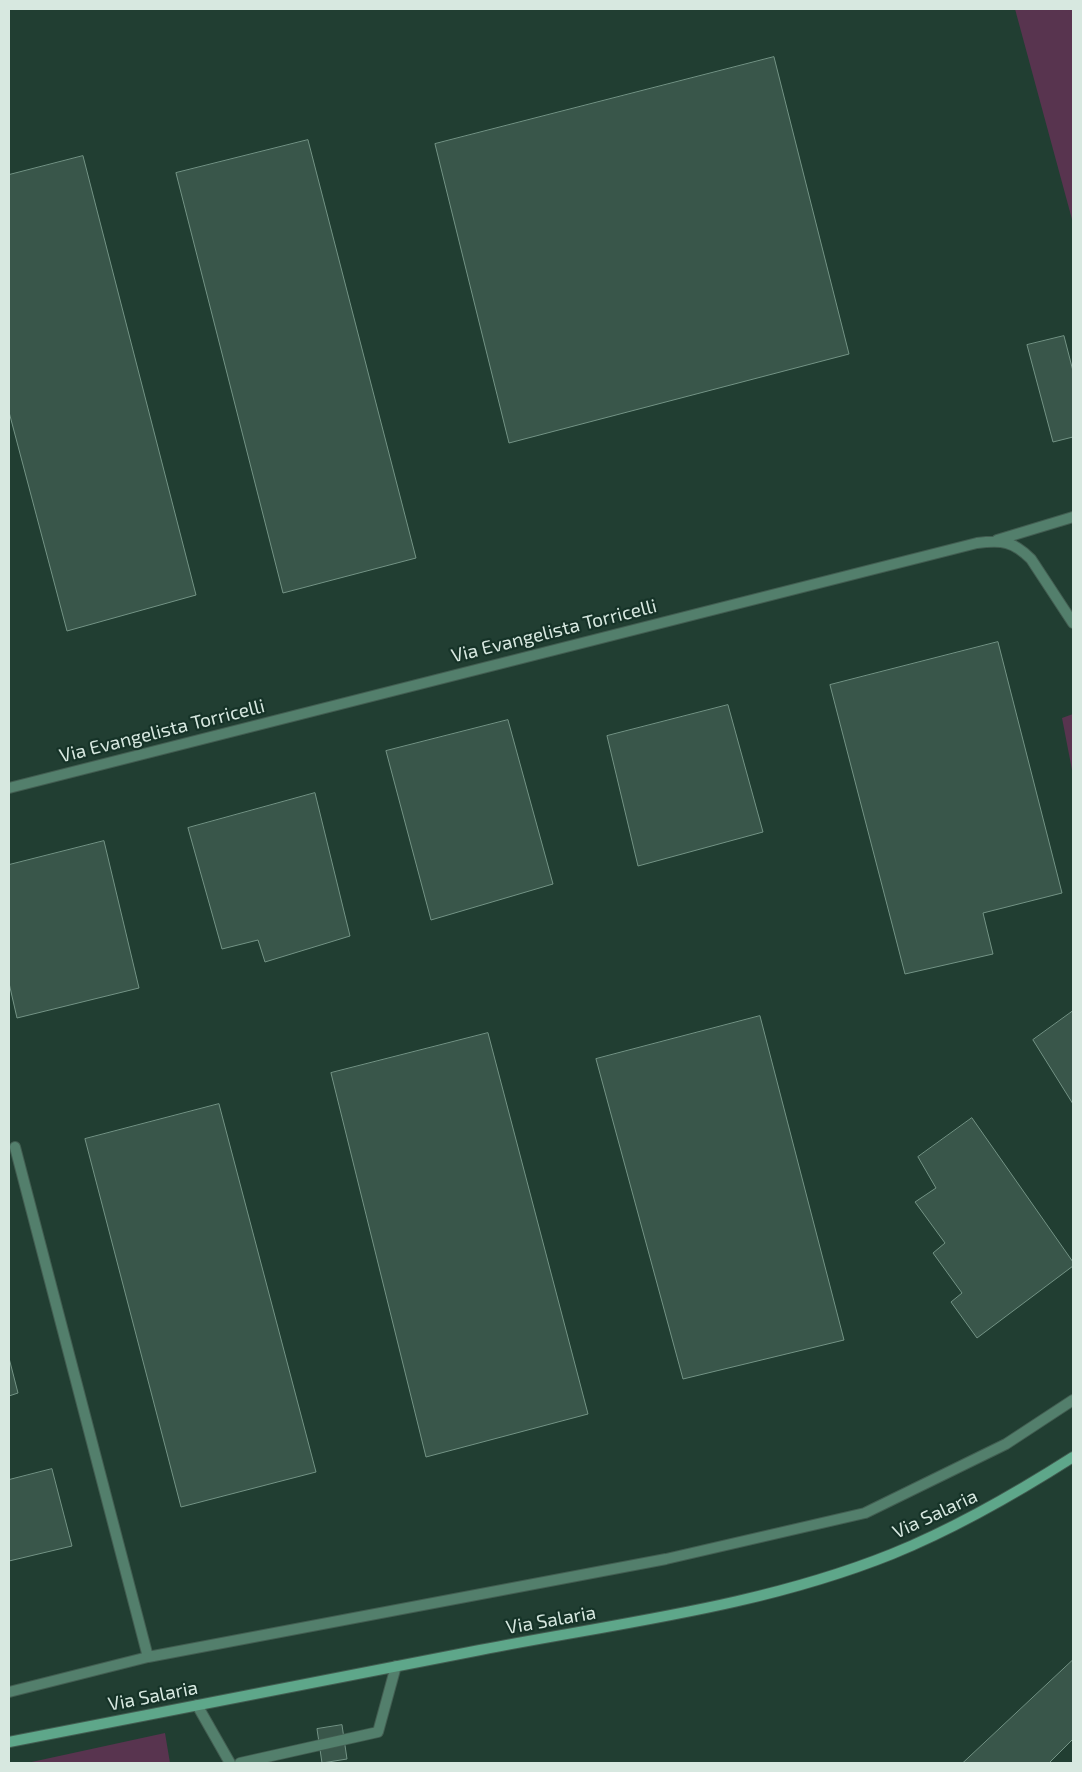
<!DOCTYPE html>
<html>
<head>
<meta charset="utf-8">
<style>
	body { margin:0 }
	#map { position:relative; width:1082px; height:1772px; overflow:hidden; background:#213e32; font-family:"Exo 2",sans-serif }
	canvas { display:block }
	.frame { position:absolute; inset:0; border:10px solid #d7e8e0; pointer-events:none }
</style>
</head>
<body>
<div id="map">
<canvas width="1082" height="1772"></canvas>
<div class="frame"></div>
</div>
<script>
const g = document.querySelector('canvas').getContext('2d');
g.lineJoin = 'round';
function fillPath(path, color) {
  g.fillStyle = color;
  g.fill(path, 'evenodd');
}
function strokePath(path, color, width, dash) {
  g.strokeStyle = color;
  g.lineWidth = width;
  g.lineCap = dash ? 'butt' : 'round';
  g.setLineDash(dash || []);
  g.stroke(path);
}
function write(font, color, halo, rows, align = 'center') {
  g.font = font + ' "Exo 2",sans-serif';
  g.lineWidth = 4.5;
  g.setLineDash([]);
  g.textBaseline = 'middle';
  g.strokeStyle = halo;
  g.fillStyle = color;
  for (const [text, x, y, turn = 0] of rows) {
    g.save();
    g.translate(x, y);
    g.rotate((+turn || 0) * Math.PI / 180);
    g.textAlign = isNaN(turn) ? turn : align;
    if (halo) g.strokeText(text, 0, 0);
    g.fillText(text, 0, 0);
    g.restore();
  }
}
fillPath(new Path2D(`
	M1015,9H1073V223Z
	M1073,714V775L1062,718Z
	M165,1733L170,1763H27Z`), '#58344f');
const building = new Path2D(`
	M774,57L849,354L509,443L435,144Z
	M308,140L416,558L283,593L176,173Z
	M83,156L196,595L67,631L9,412V175Z
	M1064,336L1073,371V437L1053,442L1027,345Z
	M998,642L1062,893L983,913L993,954L905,974L830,685Z
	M728,705L763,832L638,866L607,736Z
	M508,720L553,884L431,920L386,751Z
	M315,793L350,936L265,962L258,940L222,949L188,828Z
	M104,841L139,988L17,1018L9,983V865Z
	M1073,1011V1104L1033,1040Z
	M760,1016L844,1340L683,1379L596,1059Z
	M488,1033L588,1414L426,1457L331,1073Z
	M219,1104L316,1472L181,1507L85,1139Z
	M972,1118L1073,1262V1266L977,1338L951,1302L962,1293L933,1253L945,1243L915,1202L936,1188L918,1157Z
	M9,1358L18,1393L9,1396Z
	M52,1469L72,1546L9,1561V1480Z
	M1073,1660V1739L1049,1763H963Z
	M342,1725L347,1759L322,1763L317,1729Z`);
fillPath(building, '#39564a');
strokePath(building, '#739385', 1);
const lane = new Path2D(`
	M997,540L1073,517
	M9,788L977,543C1002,540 1013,541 1031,559L1073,623
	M15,1147L148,1657
	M9,1692L148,1657L666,1559L865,1513L1006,1444L1073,1400
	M197,1705L230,1763
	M240,1763L378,1732L396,1666`);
const secondary = new Path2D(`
	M9,1742C166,1711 323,1680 480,1650C618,1623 760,1607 892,1554C956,1528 1015,1494 1073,1457`);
strokePath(lane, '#425d51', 12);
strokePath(secondary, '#425d51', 12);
strokePath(lane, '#537f6c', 10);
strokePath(secondary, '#5ea78a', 10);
write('19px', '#d7e8e0', '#163328', [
	["Via Evangelista Torricelli",554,631,-14],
	["Via Evangelista Torricelli",162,731,-14],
	["Via Salaria",935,1514,-25],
	["Via Salaria",551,1620,-10],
	["Via Salaria",153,1696,-11]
]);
</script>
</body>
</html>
